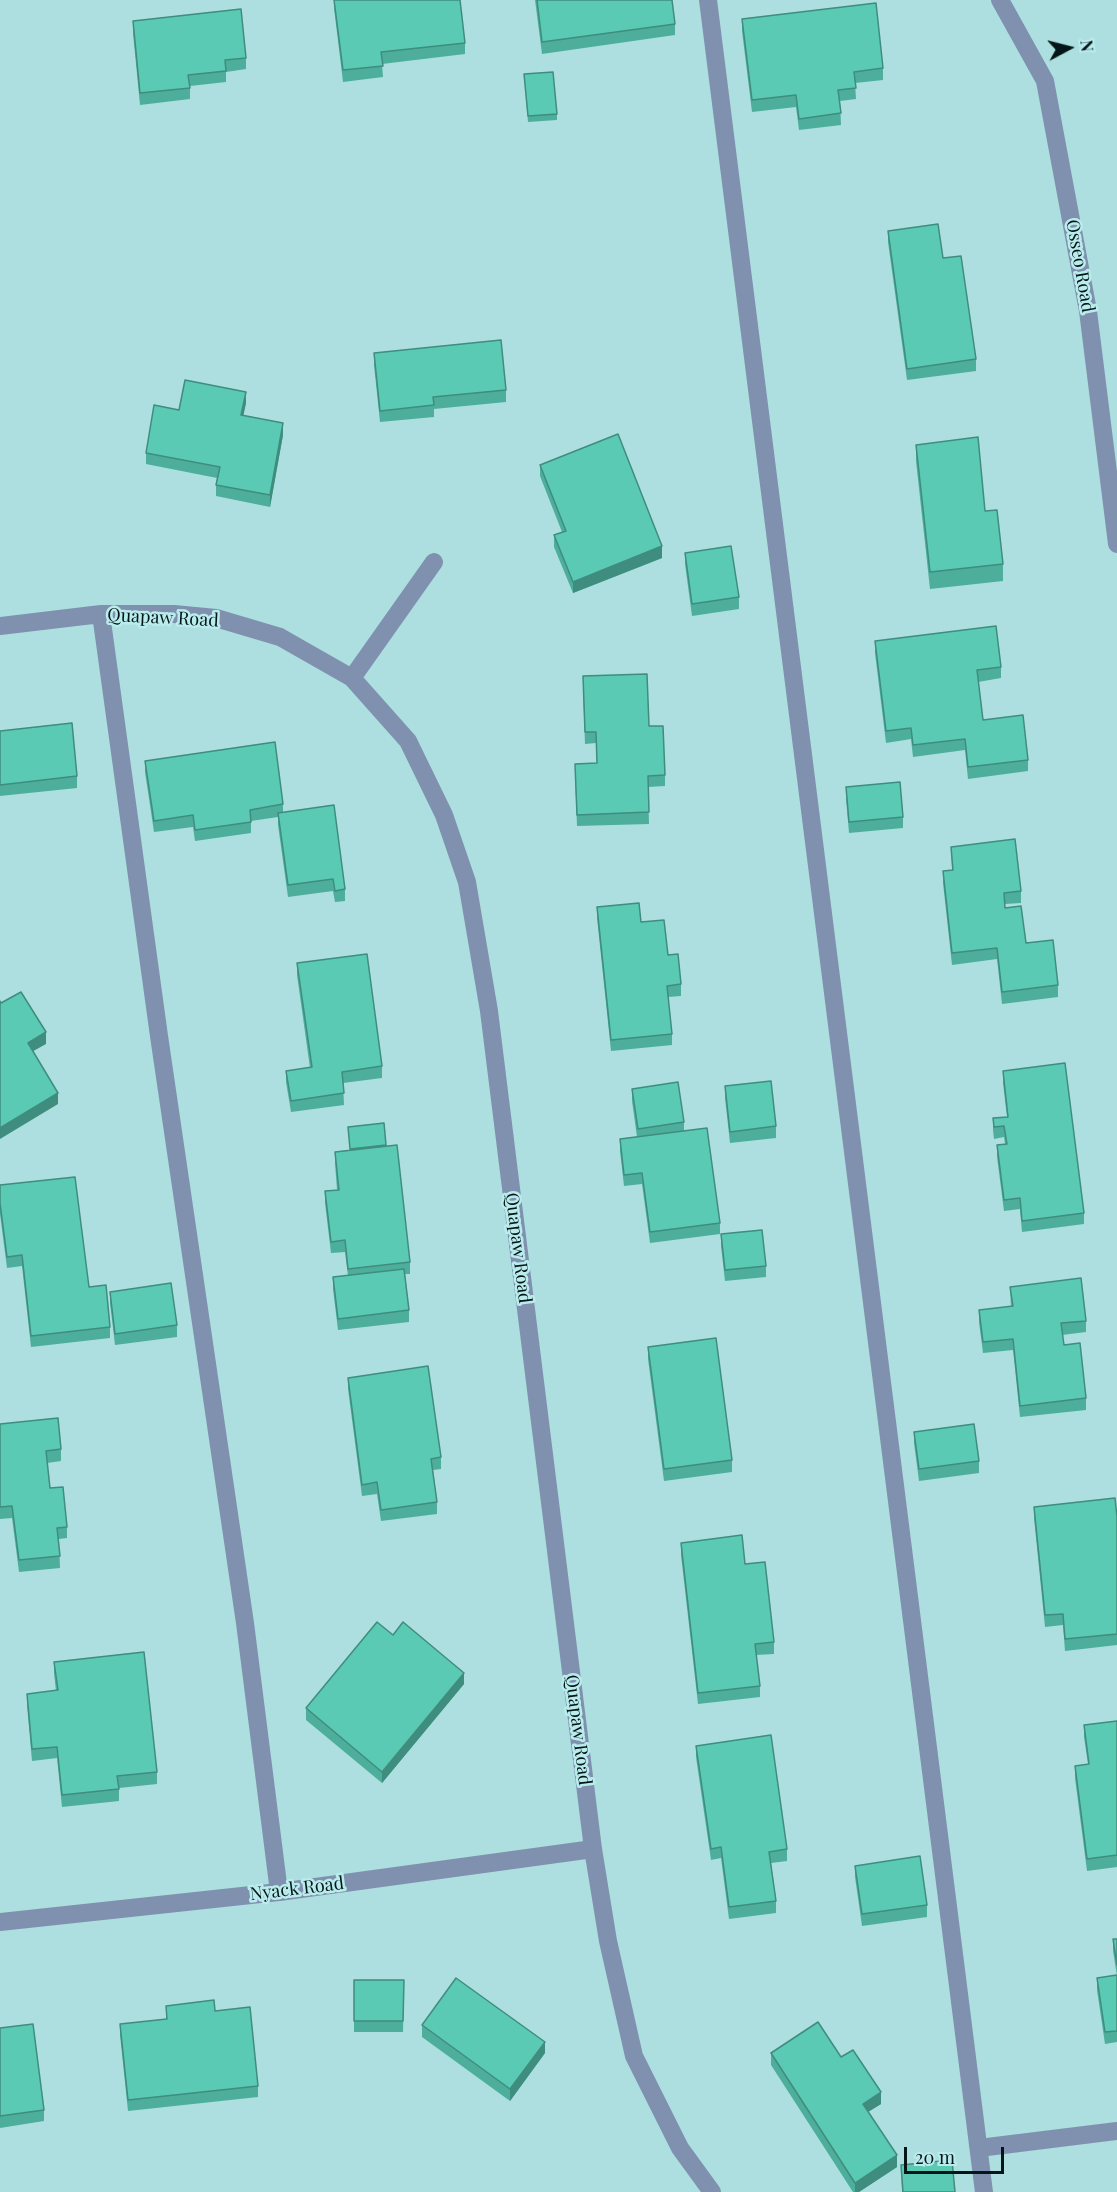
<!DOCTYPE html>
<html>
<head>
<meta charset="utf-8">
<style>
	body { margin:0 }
	#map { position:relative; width:1117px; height:2192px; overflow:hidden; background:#addfe0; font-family:"Playfair Display",serif }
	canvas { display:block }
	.north { position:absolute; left:1039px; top:18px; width:60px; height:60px; -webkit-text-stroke:4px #baeced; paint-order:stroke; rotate:83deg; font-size:16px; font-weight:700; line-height:24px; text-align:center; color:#041617 }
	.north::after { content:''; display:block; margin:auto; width:21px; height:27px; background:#041617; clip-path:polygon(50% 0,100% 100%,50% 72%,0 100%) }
	.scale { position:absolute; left:904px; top:2147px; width:100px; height:27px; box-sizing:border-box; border:3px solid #041617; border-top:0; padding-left:8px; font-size:18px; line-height:21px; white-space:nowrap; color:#041617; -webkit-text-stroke:4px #baeced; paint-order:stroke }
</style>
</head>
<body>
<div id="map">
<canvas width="1117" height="2192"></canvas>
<div class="north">N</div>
<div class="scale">20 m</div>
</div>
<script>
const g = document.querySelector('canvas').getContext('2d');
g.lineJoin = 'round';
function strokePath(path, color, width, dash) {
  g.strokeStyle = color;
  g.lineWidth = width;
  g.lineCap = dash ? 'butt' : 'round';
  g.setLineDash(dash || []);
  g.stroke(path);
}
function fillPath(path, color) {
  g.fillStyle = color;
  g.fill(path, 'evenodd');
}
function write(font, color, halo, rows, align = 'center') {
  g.font = font + ' "Playfair Display",serif';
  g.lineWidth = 5;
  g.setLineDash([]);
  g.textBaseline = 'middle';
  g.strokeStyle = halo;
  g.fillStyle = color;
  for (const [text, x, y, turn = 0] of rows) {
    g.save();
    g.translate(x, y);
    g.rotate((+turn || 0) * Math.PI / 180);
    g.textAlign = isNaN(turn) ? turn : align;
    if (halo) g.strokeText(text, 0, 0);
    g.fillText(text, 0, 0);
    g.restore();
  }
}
strokePath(new Path2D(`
	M708,0L984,2192
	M1000,0L1045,81L1088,311L1117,544
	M101,614L159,1036L245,1623L279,1892
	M0,626L101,614H174L216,618L280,637L352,678L408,741L444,815L467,882L489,1011L593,1849L608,1941L634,2056L680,2148L712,2192
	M352,678L434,562
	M0,1922L279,1892L593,1849
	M979,2148L1117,2131`), '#7f91ae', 18);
fillPath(new Path2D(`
	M334,0H460L465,43V54L382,64L383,77L343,82L334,8Z
	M535,0H672L675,24V35L542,54Z
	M742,19L883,68V80L855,83L856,99L840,101L841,125L799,130L796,107L752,112L742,31Z
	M133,21L246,58V69L226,72V82L190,86V99L140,105L133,33Z
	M524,74L557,114V120L528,122Z
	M888,231L943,258L976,359V371L907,380L888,242Z
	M374,353L506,390V402L434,409V417L380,422L374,365Z
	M246,403L243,415L283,435L270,507L216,496V485L217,478L146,464V453L179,410Z
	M916,445L985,511L1003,564V581L930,589L916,461Z
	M540,465L662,558L573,593L554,547V535L562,532L540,476Z
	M685,553L739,597V609L692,616L685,564Z
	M875,641L1001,667V678L978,682L983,720L1028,760V771L968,779L965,750L913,757L911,739L886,743L875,653Z
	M583,687L649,726L665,775V786L648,787L649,824L577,826L575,775L597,763L596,743L585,744Z
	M0,731L77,776V788L0,796Z
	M145,761L283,804V812L345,889V901L335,902L333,891L288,897L278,825V817L251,821V833L195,841L193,827L154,832L145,772Z
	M846,787L903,817V828L849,833L846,798Z
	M951,847L1021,891V903L1005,904V908L1026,943L1058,985V997L1002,1004L997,959L952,965L943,883V871L952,870Z
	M597,907L641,922L668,955L681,984V996L668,997L672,1034V1045L611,1051L597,918Z
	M297,963L382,1066V1078L343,1083L344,1105L291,1112L286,1082V1071L310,1068L297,975Z
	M1003,1071L1084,1213V1224L1022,1232L1020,1209L1004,1211L997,1157V1145L1005,1144L1004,1137L994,1139L993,1130V1118L1007,1117L1003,1083Z
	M725,1086L776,1126V1138L730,1143L725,1098Z
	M632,1089L684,1122V1131L720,1223V1234L650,1243L642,1184L624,1186L620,1151V1139L637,1137L632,1101Z
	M384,1123L386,1146L410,1262V1274H405L409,1310V1322L338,1330L333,1289V1277L348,1276L345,1252L331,1253L325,1203V1191L337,1190L335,1163V1152L350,1150L348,1127Z
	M0,1185L89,1287L110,1327V1338L31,1347L22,1266L7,1268L0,1214Z
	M721,1234L766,1266V1277L725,1281L721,1246Z
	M1010,1287L1086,1321V1332L1062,1335L1064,1345L1086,1398V1410L1020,1417L1013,1350L983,1353L979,1322V1310L1011,1307Z
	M110,1292L177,1325V1337L115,1345L110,1303Z
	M648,1347L732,1460V1472L664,1481L648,1359Z
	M348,1378L441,1457V1469L433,1470L437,1502V1514L381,1521L377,1494L362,1496L348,1389Z
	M0,1424L61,1449V1461L47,1463L50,1488L67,1527V1538L59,1539L60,1568L19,1572L12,1518L0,1519Z
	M914,1432L979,1461V1473L919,1481L914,1443Z
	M1034,1507L1117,1517V1645L1065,1651L1063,1625L1045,1627L1034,1518Z
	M681,1543L745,1564L774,1642V1654L756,1655L760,1686V1697L698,1704L681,1555Z
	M393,1635L464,1684L382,1783L306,1720V1708Z
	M54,1662L157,1772V1784L119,1788V1801L62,1807L57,1758L32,1761L27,1705V1694L56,1691L54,1673Z
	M1117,1721V1867L1087,1871L1075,1778V1766L1088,1764L1084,1737V1725Z
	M696,1746L787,1849V1861L771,1863L776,1901V1913L729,1919L721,1858L711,1860L696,1757Z
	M855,1866L927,1905V1917L862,1926L855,1877Z
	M1113,1939H1117V2042L1105,2044L1097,1990V1978L1117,1976L1113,1951Z
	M354,1980H404L403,2032H354Z
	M166,2006L215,2011L258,2086V2097L128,2111L120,2035V2024L166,2019Z
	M422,2025L545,2053L510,2101L422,2037Z
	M0,2028L44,2110V2121L0,2128Z
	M771,2053L841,2057L881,2104L868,2112L897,2167L859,2192H853L771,2065Z
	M901,2165L955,2192H902Z`), '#4dae9b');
fillPath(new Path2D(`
	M246,392V403L241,427V415Z
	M283,423V435L270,507V495Z
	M662,546V558L573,593V582Z
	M46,1032V1044L28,1054V1043Z
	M58,1093V1104L0,1139V1128Z
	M464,1673V1684L382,1783V1772Z
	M545,2042V2053L510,2101V2089Z
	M881,2092V2104L863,2115V2104Z
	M897,2155V2167L859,2192H855V2183Z`), '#3f8d7e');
const building = new Path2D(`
	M334,0H460L465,43L381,52L383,66L343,70Z
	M537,0H672L675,24L542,42Z
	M876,3L883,68L854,72L856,88L838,90L841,113L799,119L796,95L752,100L742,19Z
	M241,9L246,58L225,60L226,71L188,75L190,88L140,93L133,21Z
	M553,72L557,114L528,116L524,74Z
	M938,224L943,258L961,256L976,359L907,369L888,231Z
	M501,340L506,390L433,397L434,405L380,411L374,353Z
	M185,380L246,392L241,415L283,423L270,495L216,485L220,467L146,453L154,405L179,410Z
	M618,434L662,546L573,582L554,535L566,531L540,465Z
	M978,437L985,511L997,510L1003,564L930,572L916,445Z
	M731,546L739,597L692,604L685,553Z
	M996,626L1001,667L977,670L983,720L1023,715L1028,760L968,767L965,739L913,745L911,728L886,731L875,641Z
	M647,674L649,726H663L665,775L648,776L649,812L577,815L575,764L597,763L596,732H585L583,676Z
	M72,723L77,776L0,785V731Z
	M275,742L283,804L250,810L251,822L195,830L193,815L154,821L145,761Z
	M900,782L903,817L849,822L846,787Z
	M334,805L345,889L335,891L333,879L288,885L278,813Z
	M1015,839L1021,891L1004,893L1005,908L1021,906L1026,943L1053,940L1058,985L1002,992L997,948L952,953L943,871L953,870L951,847Z
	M639,903L641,922L664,920L668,955L678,954L681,984L667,986L672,1034L611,1040L597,907Z
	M367,954L382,1066L342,1072L344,1093L291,1101L286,1071L312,1067L297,963Z
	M21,992L46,1032L28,1043L58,1093L0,1128V1001L1,1003Z
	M1065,1063L1084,1213L1022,1221L1020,1198L1004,1200L997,1145L1007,1144L1004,1126L994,1127L993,1118L1008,1117L1003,1071Z
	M771,1081L776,1126L730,1132L725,1086Z
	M678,1082L684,1122L638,1129L632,1089Z
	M384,1123L386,1145L350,1149L348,1127Z
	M707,1128L720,1223L650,1232L642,1173L624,1175L620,1139Z
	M397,1145L410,1262L348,1269L345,1240L331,1242L325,1191L339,1190L335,1152Z
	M75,1177L89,1287L106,1285L110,1327L31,1336L22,1255L7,1257L0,1203V1185Z
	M762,1230L766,1266L725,1270L721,1234Z
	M404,1269L409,1310L338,1319L333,1277Z
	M1081,1278L1086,1321L1061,1323L1064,1345L1080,1343L1086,1398L1020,1406L1013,1339L983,1342L979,1310L1013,1306L1010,1287Z
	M171,1283L177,1325L115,1334L110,1292Z
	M716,1338L732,1460L664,1469L648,1347Z
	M428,1366L441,1457L431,1459L437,1502L381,1510L377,1482L362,1485L348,1378Z
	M58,1418L61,1449L46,1451L50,1488L63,1487L67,1527L57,1528L60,1556L19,1560L12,1506L0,1507V1424Z
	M974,1424L979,1461L919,1469L914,1432Z
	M1115,1498L1117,1517V1634L1065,1639L1063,1614L1045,1615L1034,1507Z
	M742,1535L745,1564L765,1562L774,1642L755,1644L760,1686L698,1693L681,1543Z
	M377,1622L393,1635L403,1622L464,1673L382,1772L306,1708Z
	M144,1652L157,1772L117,1776L119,1789L62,1795L57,1747L32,1749L27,1694L58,1690L54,1662Z
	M1117,1721V1855L1087,1859L1075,1766L1089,1764L1084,1725Z
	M771,1735L787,1849L769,1852L776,1901L729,1907L721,1847L711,1849L696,1746Z
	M920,1856L927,1905L862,1914L855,1866Z
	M1113,1939H1117V1965Z
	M1117,1975V2031L1105,2032L1097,1978Z
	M456,1978L545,2042L510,2089L422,2025Z
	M354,1980H404L403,2021H354Z
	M214,2000L215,2011L250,2007L258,2086L128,2100L120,2024L167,2019L166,2006Z
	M818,2022L841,2057L853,2050L881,2092L863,2104L897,2155L855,2183L771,2053Z
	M33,2024L44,2110L0,2116V2028Z
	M952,2160L955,2192H903L901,2165Z`);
fillPath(building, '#5acab4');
strokePath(building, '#3f8d7e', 1.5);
write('18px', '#041617', '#baeced', [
	["Osseo Road",1080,266,80],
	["Quapaw Road",163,618,3],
	["Quapaw Road",518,1248,83],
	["Quapaw Road",578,1730,83],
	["Nyack Road",297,1889,-7]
]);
</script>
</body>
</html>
